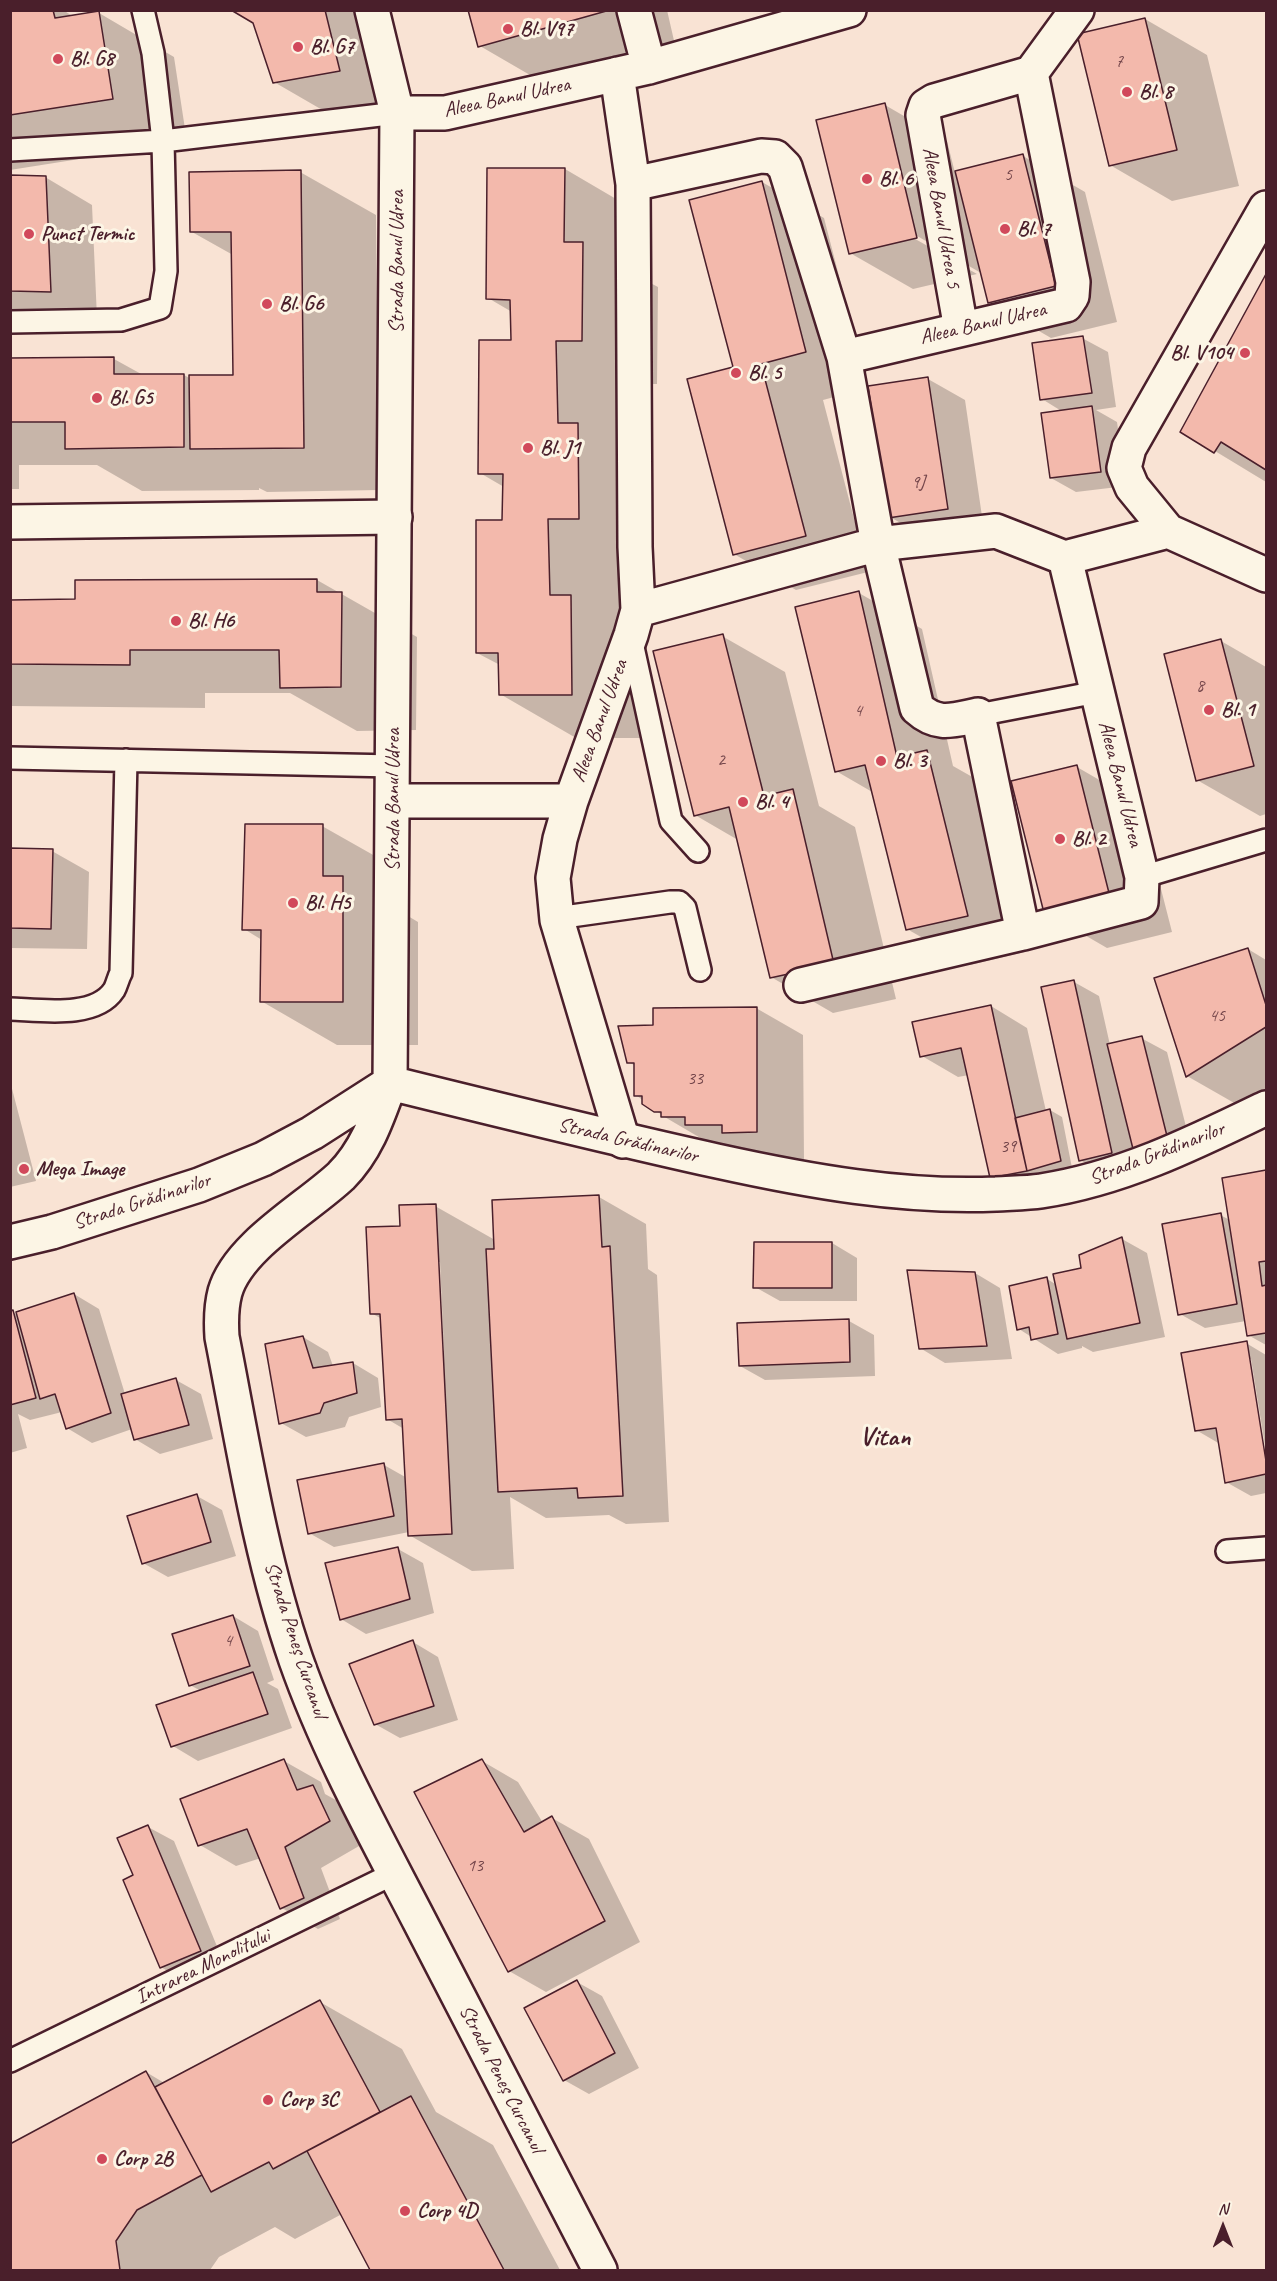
<!DOCTYPE html>
<html>
<head>
<meta charset="utf-8">
<style>
	body { margin:0 }
	#map { position:relative; width:1277px; height:2281px; overflow:hidden; background:#f9e3d4; font-family:Caveat,sans-serif }
	canvas { display:block }
	.frame { position:absolute; inset:0; border:12px solid #4a1f2b; pointer-events:none }
	.north { position:absolute; left:1193px; top:2197px; width:60px; height:60px; -webkit-text-stroke:4px #fcf5e5; paint-order:stroke; rotate:0deg; font-size:16px; font-weight:700; line-height:24px; text-align:center; color:#4a1f2b }
	.north::after { content:''; display:block; margin:auto; width:21px; height:27px; background:#4a1f2b; clip-path:polygon(50% 0,100% 100%,50% 72%,0 100%) }
</style>
</head>
<body>
<div id="map">
<canvas width="1277" height="2281"></canvas>
<div class="frame"></div>
<div class="north">N</div>
</div>
<script>
const g = document.querySelector('canvas').getContext('2d');
g.lineJoin = 'round';
function fillPath(path, color) {
  g.fillStyle = color;
  g.fill(path, 'evenodd');
}
function strokePath(path, color, width, dash) {
  g.strokeStyle = color;
  g.lineWidth = width;
  g.lineCap = dash ? 'butt' : 'round';
  g.setLineDash(dash || []);
  g.stroke(path);
}
function write(font, color, halo, rows, align = 'center') {
  g.font = font + ' Caveat,sans-serif';
  g.lineWidth = 6;
  g.setLineDash([]);
  g.textBaseline = 'middle';
  g.strokeStyle = halo;
  g.fillStyle = color;
  for (const [text, x, y, turn = 0] of rows) {
    g.save();
    g.translate(x, y);
    g.rotate((+turn || 0) * Math.PI / 180);
    g.textAlign = isNaN(turn) ? turn : align;
    if (halo) g.strokeText(text, 0, 0);
    g.fillText(text, 0, 0);
    g.restore();
  }
}
fillPath(new Path2D(`
	M10,10H63L74,17L99,13L174,57L187,142L10,170Z
	M233,10H391L415,114L350,126L274,82L255,23Z
	M469,10H667L675,45L542,82L480,46Z
	M1145,19L1207,55L1239,186L1172,201L1110,165Z
	M885,105L947,141L955,173L1023,156L1085,192L1117,322L1051,338L989,302L981,273L912,233L910,236L977,274L913,289L850,253Z
	M565,169L640,213L639,277L658,287L657,384H631L632,456L653,468L654,562H623L646,640L647,738H576L500,694V665L477,653L504,522V487L480,473L512,341V312L488,298Z
	M300,172L376,215L379,490L267,492L259,488V490L142,491L97,465H19V489H10V359H114L143,375H184L191,379L234,376L233,255L192,232Z
	M10,177H45L92,205L97,318L10,317Z
	M762,182L824,218L868,388L823,400L868,572L796,590L734,554V368Z
	M1266,277V482L1182,431Z
	M1082,338L1108,352L1116,407L1096,410L1117,422L1126,486L1076,492L1051,478L1063,412L1042,399Z
	M928,379L965,400L984,530L927,538L890,517Z
	M317,580L417,637L416,730L357,731L290,693H205V708L10,706V601H77Z
	M859,593L922,629L953,766L990,787L1029,951L970,965L907,929L874,793L836,771Z
	M722,636L785,672L819,806L855,827L896,999L833,1013L771,977L738,840L695,815Z
	M1221,641L1266,667V814L1260,816L1197,780Z
	M1077,767L1139,803L1172,932L1107,948L1045,912Z
	M322,826L398,869V910L418,922V1045H337L261,1001L262,940L244,929Z
	M10,850L52,851L89,872L87,949L10,948Z
	M1248,949L1266,960V1102L1250,1112L1187,1076L1156,979Z
	M1074,982L1099,996L1110,1045L1141,1038L1167,1052L1193,1154L1159,1163L1132,1147L1137,1167L1105,1174L1080,1160Z
	M991,1006L1027,1028L1046,1111L1050,1110L1062,1117L1072,1168L1059,1172L1028,1199L991,1177L969,1075L958,1077L922,1056Z
	M756,1008L803,1035L804,1159H770L755,1151H733L720,1143H709L663,1116L636,1095V1066L628,1062L654,1026Z
	M10,1081L36,1181L10,1187Z
	M1266,1172V1345L1248,1335L1246,1321L1205,1328L1180,1314L1220,1215L1230,1220L1223,1180Z
	M599,1197L646,1224L648,1269L657,1275L669,1522L626,1524L609,1515L546,1518L510,1497L514,1569L472,1571L409,1535V1532L334,1547L309,1533L384,1465L407,1478L404,1429L387,1419L382,1319L371,1313L401,1227L435,1206L495,1240ZM437,1262H440L444,1351H441Z
	M1122,1239L1147,1253L1165,1337L1093,1352L1082,1346V1348L1058,1354L1019,1329L1047,1279L1057,1285L1083,1269Z
	M755,1243H832L857,1258V1301H780L755,1287Z
	M975,1273L1000,1288L1012,1359L945,1363L920,1348Z
	M74,1294L99,1309L125,1394L176,1380L201,1394L213,1439L160,1454L135,1439L132,1429L92,1443L67,1428L62,1412L30,1420L18,1414L27,1448L10,1453V1312L16,1314Z
	M849,1321L874,1335L875,1376L765,1380L740,1366Z
	M303,1337L328,1352L333,1366L353,1363L378,1378L381,1407L349,1417L345,1427L306,1437L281,1423Z
	M1246,1343L1266,1355V1452L1251,1359H1248L1266,1470V1493L1251,1496L1226,1482L1220,1444L1196,1430Z
	M197,1496L222,1510L236,1556L168,1577L143,1563Z
	M398,1549L423,1563L434,1613L366,1634L341,1619Z
	M233,1616L258,1631L274,1680L267,1683L278,1689L292,1728L198,1761L173,1746L201,1691L190,1685Z
	M413,1642L438,1657L458,1720L400,1738L375,1724Z
	M284,1761L321,1782L325,1794L350,1808L366,1842L321,1868L340,1919L318,1929L282,1908L261,1858L236,1866L200,1845Z
	M482,1761L518,1782L543,1823L552,1818L589,1839L640,1942L546,1992L509,1971Z
	M148,1827L174,1841L225,1966L186,1982L161,1967L135,1876Z
	M577,1982L602,1996L639,2068L589,2094L564,2080Z
	M320,2002L402,2049L436,2112L493,2145L560,2270H372L342,2214L295,2239L275,2227L219,2257L210,2270H13L10,2239V2145L146,2072L166,2084Z`), '#0003');
const building = new Path2D(`
	M10,10H53L55,18L99,11L113,99L10,115Z
	M231,10H325L340,71L273,83L253,23Z
	M468,10H610L478,47Z
	M1145,18L1177,150L1109,166L1077,34Z
	M885,103L917,238L849,254L816,120Z
	M1023,154L1056,286L988,303L955,171Z
	M487,168H565L564,242H583L582,341H556L558,423H578L579,519H548L550,595H571L572,695H499L498,653H476V520H502L503,474H478L479,340H511L510,300L486,299Z
	M301,170L304,448L190,449L189,375H233L231,232H190L189,172Z
	M10,175L46,176L51,292L10,291Z
	M762,181L806,352L761,364L806,536L733,555L687,379L733,367L689,200Z
	M1266,274V470L1221,442L1214,453L1180,432Z
	M1083,336L1092,393L1040,400L1032,343Z
	M114,357V374H184V447L65,449V422H10V358Z
	M928,377L948,509L888,518L868,386Z
	M1092,406L1101,472L1050,478L1041,413Z
	M317,579V592H342L341,687L280,688L279,650H130V665L10,664V600L75,599V580Z
	M859,591L897,757L927,750L968,916L906,930L865,765L835,772L795,607Z
	M723,634L764,796L793,789L834,964L770,978L729,807L694,816L653,651Z
	M1221,639L1254,766L1196,781L1164,654Z
	M1077,765L1110,897L1044,913L1011,781Z
	M245,824H323V876H343V1002H260L261,930H242Z
	M10,848L53,849L51,929L10,928Z
	M1248,948L1266,1005V1027L1186,1077L1154,978Z
	M1074,980L1112,1153L1079,1161L1041,987Z
	M991,1005L1027,1171L990,1178L961,1048L920,1057L912,1022Z
	M757,1007V1132L722,1133V1125H685V1117H661V1112H654L642,1104V1096H634V1063H627L618,1026L653,1025V1008Z
	M1142,1036L1168,1140L1133,1149L1107,1044Z
	M1050,1109L1061,1161L1027,1171L1015,1118Z
	M1266,1170V1261L1259,1262L1262,1286L1266,1285V1333L1247,1336L1222,1178Z
	M599,1195L602,1247L610,1246L623,1496L578,1498L577,1488L498,1492L486,1249H494L492,1200Z
	M436,1204L452,1534L408,1536L402,1419L386,1420L380,1314H370L366,1227L400,1226L399,1205Z
	M1221,1213L1237,1304L1178,1315L1162,1224Z
	M1122,1237L1140,1323L1067,1339L1053,1274L1081,1268L1079,1255Z
	M754,1242H832V1288H753Z
	M907,1270L975,1272L987,1346L919,1349Z
	M1047,1277L1058,1334L1031,1340L1029,1327L1017,1330L1009,1286Z
	M74,1293L111,1413L66,1429L55,1394L40,1399L16,1312Z
	M13,1310L36,1398L10,1405V1311Z
	M849,1319L850,1362L739,1366L737,1323Z
	M303,1336L313,1368L353,1362L357,1393L324,1403L320,1413L279,1424L265,1344Z
	M1247,1341L1266,1461V1474L1225,1483L1216,1428L1195,1431L1181,1353Z
	M176,1378L189,1425L134,1440L121,1394Z
	M384,1463L394,1516L308,1534L297,1480Z
	M197,1494L211,1542L142,1564L127,1516Z
	M398,1547L410,1599L340,1620L325,1563Z
	M233,1615L250,1666L189,1686L172,1634Z
	M413,1640L434,1706L374,1725L349,1664Z
	M253,1672L268,1714L171,1747L156,1705Z
	M284,1759L297,1790L313,1785L330,1821L285,1847L304,1898L280,1909L247,1829L198,1846L180,1799Z
	M482,1759L524,1832L552,1816L605,1921L508,1972L414,1792Z
	M148,1825L201,1951L160,1968L123,1880L133,1875L117,1838Z
	M577,1980L615,2053L563,2081L524,2008Z
	M320,2000L380,2112L273,2169L269,2162L211,2192L155,2087Z
	M146,2071L202,2175L137,2210L116,2241L120,2270H11L10,2144Z
	M411,2096L504,2270H370L307,2151Z`);
fillPath(building, '#f3b9ac');
strokePath(building, '#4a1f2b', 1.5);
const service = new Path2D(`
	M10,150L163,141L153,53L143,10
	M10,322L121,320L160,308L166,271L163,141L397,113
	M631,638L671,821L698,851
	M978,715L1097,692
	M10,758L394,766
	M1142,877L1266,840
	M557,918L670,902H679L685,908L700,970
	M10,1009C40,1010 95,1019 114,990C117,985 118,978 121,973L126,760
	M1227,1551L1266,1548
	M10,2061L395,1873`);
const minor = new Path2D(`
	M634,10L649,67
	M617,74L633,184L635,547L638,610L631,635L571,801L560,839L553,878L557,920L623,1141
	M397,113H445L649,67L849,10
	M633,184L761,156L775,157L785,167L844,357L878,544L917,708C938,727 953,720 978,715L1023,933
	M1266,208L1129,448L1124,468L1132,487L1168,531L1266,575
	M961,329L923,115L926,106L934,101L1031,73L1077,10
	M844,357L1066,305L1072,296L1073,282L1031,73
	M10,522L395,517
	M638,610L878,544L996,531L1065,558L1168,531
	M394,801H571
	M801,985L1023,933L1141,902L1142,877L1065,558`);
const tertiary = new Path2D(`
	M372,10L397,113L390,1083C378,1116 367,1150 341,1176C307,1208 238,1246 225,1292C221,1307 221,1322 222,1337C243,1444 260,1556 296,1660C328,1751 376,1837 420,1922C480,2038 540,2154 600,2270
	M10,1242L52,1232L199,1185L263,1159L312,1133L390,1083C499,1110 608,1137 717,1161C808,1181 902,1198 996,1194C1011,1193 1027,1193 1041,1191C1121,1179 1194,1143 1266,1108`);
strokePath(service, '#4a1f2b', 26);
strokePath(minor, '#4a1f2b', 38);
strokePath(tertiary, '#4a1f2b', 38);
strokePath(service, '#fcf5e5', 21);
strokePath(minor, '#fcf5e5', 33);
strokePath(tertiary, '#fcf5e5', 33);
for (const [x, y, r, color] of [
	[508,29,6,"#d1495b"],
	[298,47,6,"#d1495b"],
	[58,59,6,"#d1495b"],
	[1127,92,6,"#d1495b"],
	[867,179,6,"#d1495b"],
	[1005,229,6,"#d1495b"],
	[29,234,6,"#d1495b"],
	[267,304,6,"#d1495b"],
	[1245,353,6,"#d1495b"],
	[736,373,6,"#d1495b"],
	[97,398,6,"#d1495b"],
	[528,448,6,"#d1495b"],
	[176,621,6,"#d1495b"],
	[1209,710,6,"#d1495b"],
	[881,761,6,"#d1495b"],
	[743,802,6,"#d1495b"],
	[1060,839,6,"#d1495b"],
	[293,903,6,"#d1495b"],
	[24,1169,6,"#d1495b"],
	[268,2100,6,"#d1495b"],
	[102,2159,6,"#d1495b"],
	[405,2211,6,"#d1495b"]
]) {
  const dot = new Path2D();
  dot.arc(x, y, r, 0, 2 * Math.PI);
  g.fillStyle = color;
  g.fill(dot);
  strokePath(dot, '#fcf5e5', 2);
}
write('18px', '#74464b', null, [
	["7",1119,62],
	["5",1008,175],
	["9J",918,483],
	["8",1200,686],
	["4",858,711],
	["2",721,760],
	["45",1217,1016],
	["33",695,1079],
	["39",1008,1147],
	["4",228,1641],
	["13",475,1866]
]);
write('bold 21px', '#4a1f2b', '#fcf5e5', [
	["Bl. V97",520,29],
	["Bl. G7",310,47],
	["Bl. G8",70,59],
	["Bl. 8",1139,92],
	["Bl. 6",879,179],
	["Bl. 7",1017,229],
	["Punct Termic",41,234],
	["Bl. G6",279,304],
	["Bl. V104",1233,353,"right"],
	["Bl. 5",748,373],
	["Bl. G5",109,398],
	["Bl. J1",540,448],
	["Bl. H6",188,621],
	["Bl. 1",1221,710],
	["Bl. 3",893,761],
	["Bl. 4",755,802],
	["Bl. 2",1072,839],
	["Bl. H5",305,903],
	["Mega Image",36,1169],
	["Corp 3C",280,2100],
	["Corp 2B",114,2159],
	["Corp 4D",417,2211]
], 'left');
write('21px', '#4a1f2b', '#fcf5e5', [
	["Aleea Banul Udrea",507,98,-12],
	["Aleea Banul Udrea 5",941,218,80],
	["Strada Banul Udrea",397,262,-90],
	["Aleea Banul Udrea",983,324,-13],
	["Aleea Banul Udrea",600,721,-70],
	["Aleea Banul Udrea",1120,784,76],
	["Strada Banul Udrea",393,800,-90],
	["Strada Grădinarilor",628,1141,13],
	["Strada Grădinarilor",1157,1154,-21],
	["Strada Grădinarilor",142,1202,-18],
	["Strada Peneș Curcanul",295,1640,72],
	["Intrarea Monolitului",203,1967,-26],
	["Strada Peneș Curcanul",501,2079,63]
]);
write('bold 27px', '#4a1f2b', '#fcf5e5', [
	["Vitan",885,1438]
]);
</script>
</body>
</html>
